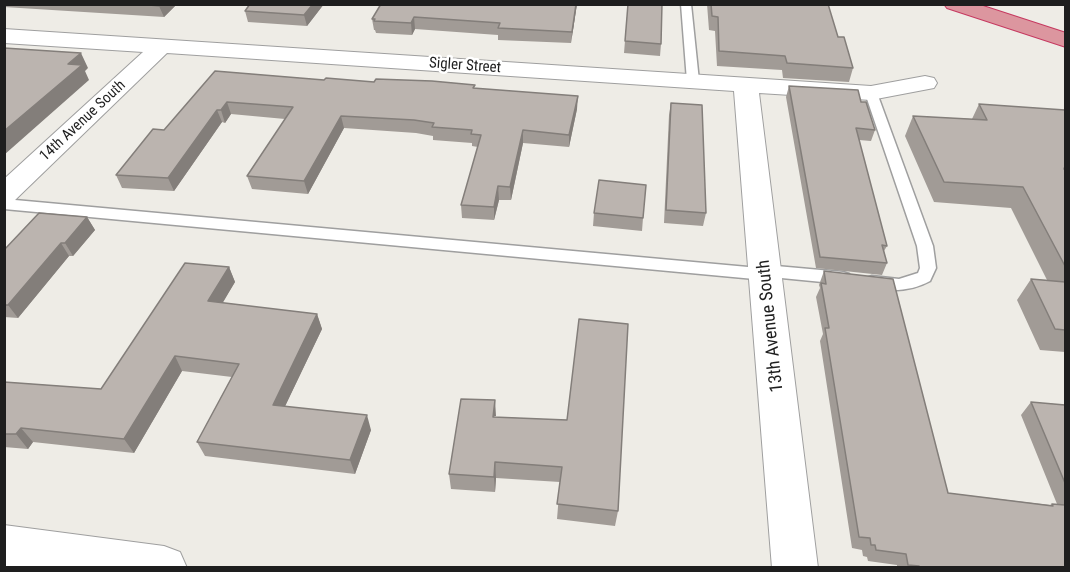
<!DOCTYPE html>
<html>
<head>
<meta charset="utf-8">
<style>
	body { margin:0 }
	#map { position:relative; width:1070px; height:572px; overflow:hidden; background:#eeece6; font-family:"Roboto Condensed",sans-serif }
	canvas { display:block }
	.frame { position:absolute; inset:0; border:6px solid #1e1e1e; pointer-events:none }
</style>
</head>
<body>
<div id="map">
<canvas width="1070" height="572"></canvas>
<div class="frame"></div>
</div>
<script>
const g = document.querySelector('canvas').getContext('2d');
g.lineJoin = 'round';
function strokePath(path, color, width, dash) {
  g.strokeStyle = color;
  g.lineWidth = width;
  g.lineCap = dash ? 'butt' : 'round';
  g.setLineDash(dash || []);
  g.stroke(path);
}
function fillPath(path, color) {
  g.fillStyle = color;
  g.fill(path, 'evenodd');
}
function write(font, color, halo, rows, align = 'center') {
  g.font = font + ' "Roboto Condensed",sans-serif';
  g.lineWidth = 5;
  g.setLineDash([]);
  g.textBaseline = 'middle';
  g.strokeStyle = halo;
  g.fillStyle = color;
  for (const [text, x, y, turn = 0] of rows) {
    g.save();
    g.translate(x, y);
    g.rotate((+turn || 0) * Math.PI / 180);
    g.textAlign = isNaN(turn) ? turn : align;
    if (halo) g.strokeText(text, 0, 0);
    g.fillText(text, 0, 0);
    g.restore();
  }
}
const service = new Path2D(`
	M681,4H691L699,81L693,85L687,81Z
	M871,89L877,93L933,246L936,268L930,281C910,292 887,292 866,286L864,282L866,278L872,276L899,279L918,273L920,268L917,246L865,93Z
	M4,199L759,268L765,265L843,272L849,274L851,278L849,282L843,284L771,277L765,280L4,209Z`);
const minor = new Path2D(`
	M4,29L871,86L925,76L934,78L937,83L934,88L871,100L759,93L818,568H772L734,91L167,53L14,201L4,204V179L143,52L4,43Z
	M4,525L164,546L180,552L187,568L4,567Z`);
const motorway = new Path2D(`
	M944,4H977L1066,33V47L947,8Z`);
strokePath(service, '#9f9f9f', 3);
strokePath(minor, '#9f9f9f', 2);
strokePath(motorway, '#c63960', 2);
fillPath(service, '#fff');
fillPath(minor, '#fff');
fillPath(motorway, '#dc969f');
fillPath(new Path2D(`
	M4,4H177L164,17L4,7Z
	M324,4L307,26L248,22L245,11Z
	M381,4H577L571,43L498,40V35L415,29L412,35L376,33L375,30H374L372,19Z
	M628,4L661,44L660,56L624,53Z
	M707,4H828L838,37L853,68L849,82L783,78L782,70L717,66L715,31L709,30Z
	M215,71L324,80L374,82L475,88L577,109L569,147L523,143L511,200H499L494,220L462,218L461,205L478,147L472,146V143L433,140V136L416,133L344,128L308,194L252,189L247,176L285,119L231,114L225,123L222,122L174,191L122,188L116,175L164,130Z
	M789,86L875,130L871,141L859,140L887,246L884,251L887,263L882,275L816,268L786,97Z
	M671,103L706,213L703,226L664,223L669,115Z
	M979,104L1065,110V169H1064L1065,170V352L1040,350L1017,300L1031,279L1047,280L1011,208L934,202L905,136L913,116L972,119Z
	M594,213L643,218L642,231L593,226Z
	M87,217L95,230L73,256H69L18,318L4,317V250Z
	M229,267L235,282L222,303L317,314L322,329L285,406L371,430L355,474L205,456L197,442L232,377L182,371L134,453L33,442L28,449L4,447V381L6,382L101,389Z
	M824,271L948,493L1050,505L1052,504H1057L1021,415L1031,402L1065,405V567H897V565L868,561L867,557L863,556L862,550L852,548L820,341L823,334L816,297L820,288L819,285Z
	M496,417L567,420L618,511L615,526L557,519L560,482L496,478L495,492L451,489L449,474Z`), '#a19b96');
fillPath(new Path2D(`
	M161,4H177L164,17L159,6Z
	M313,4H324L307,26L304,15Z
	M576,4H577L571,43L572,32Z
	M414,17L415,29L412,35L411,23Z
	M81,53L88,68L85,71L89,80L4,155V131L68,64Z
	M578,96L577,109L569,147V135Z
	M227,102L231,114L225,123L221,110Z
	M217,110L222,122L174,191L168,178Z
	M341,116L344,128L308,194L304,181Z
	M523,130V143L511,200L510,187Z
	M498,186L499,200L494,220V207Z
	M87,217L95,230L73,256L65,243Z
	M61,243L69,256L18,318L8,305Z
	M229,267L235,282L215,316L208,301Z
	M317,314L322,329L279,419L273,405Z
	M175,356L182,371L134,453L124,439Z
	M495,400L496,416L493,417Z
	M367,415L371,430L355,474L350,460Z
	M21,428L33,442L28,449L16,434Z
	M495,462L496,478L495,492L494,477Z`), '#837e7a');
const building = new Path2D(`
	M139,4H161L159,6Z
	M250,4H313L304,15L245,11Z
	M381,4H576L572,32L498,28L500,23L414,17L411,23L374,21L375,19H372Z
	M628,4H662L661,44L625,41Z
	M711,4H828L838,37H844L853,68L787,63L785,56L719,51L718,17L712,16Z
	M4,48L81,53L68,64L82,65L4,131Z
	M215,71L324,80L326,78L374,82L376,79L432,81L475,85L473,88L578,96L569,135L523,130L510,187L498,186L494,207L461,205L481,135L471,134L472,130L432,127L434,123L414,120L341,116L304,181L247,176L293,107L227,102L221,110H217L168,178L116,175L153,129L164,130Z
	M789,86L858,90L861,102H866L875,130L856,128L887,246L882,245L887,263L820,257Z
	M671,103L702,105L706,213L666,210Z
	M979,104L1065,110V166L1064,169L1065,170V266L1023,187L944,182L913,116L987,120Z
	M599,180L646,185L643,218L594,213Z
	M39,213L87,217L65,243H61L8,305H4V250Z
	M185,263L229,267L208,301L317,314L273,405L367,415L350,460L197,442L239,364L175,356L124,439L21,428L16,434H4V382L101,389Z
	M824,271L893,279L948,493L1053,506L1052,504L1065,505V567H920L919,566L908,565L906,554L876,550L875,545H871L870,538L859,537L825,328H829L821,283L826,284Z
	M1031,279L1065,282V330L1055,329Z
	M579,319L628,324L618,511L557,504L562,467L495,462L494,477L449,474L461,399L495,400L493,417L567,420Z
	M1031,402L1065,405V483Z`);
fillPath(building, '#bbb4af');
strokePath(building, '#837e7a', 1.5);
write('15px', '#1e1e1e', '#fff', [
	["Sigler Street",465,66,4],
	["14th Avenue South",83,121,-43]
]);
write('18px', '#1e1e1e', '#fff', [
	["13th Avenue South",771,326,-96]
]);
</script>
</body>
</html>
